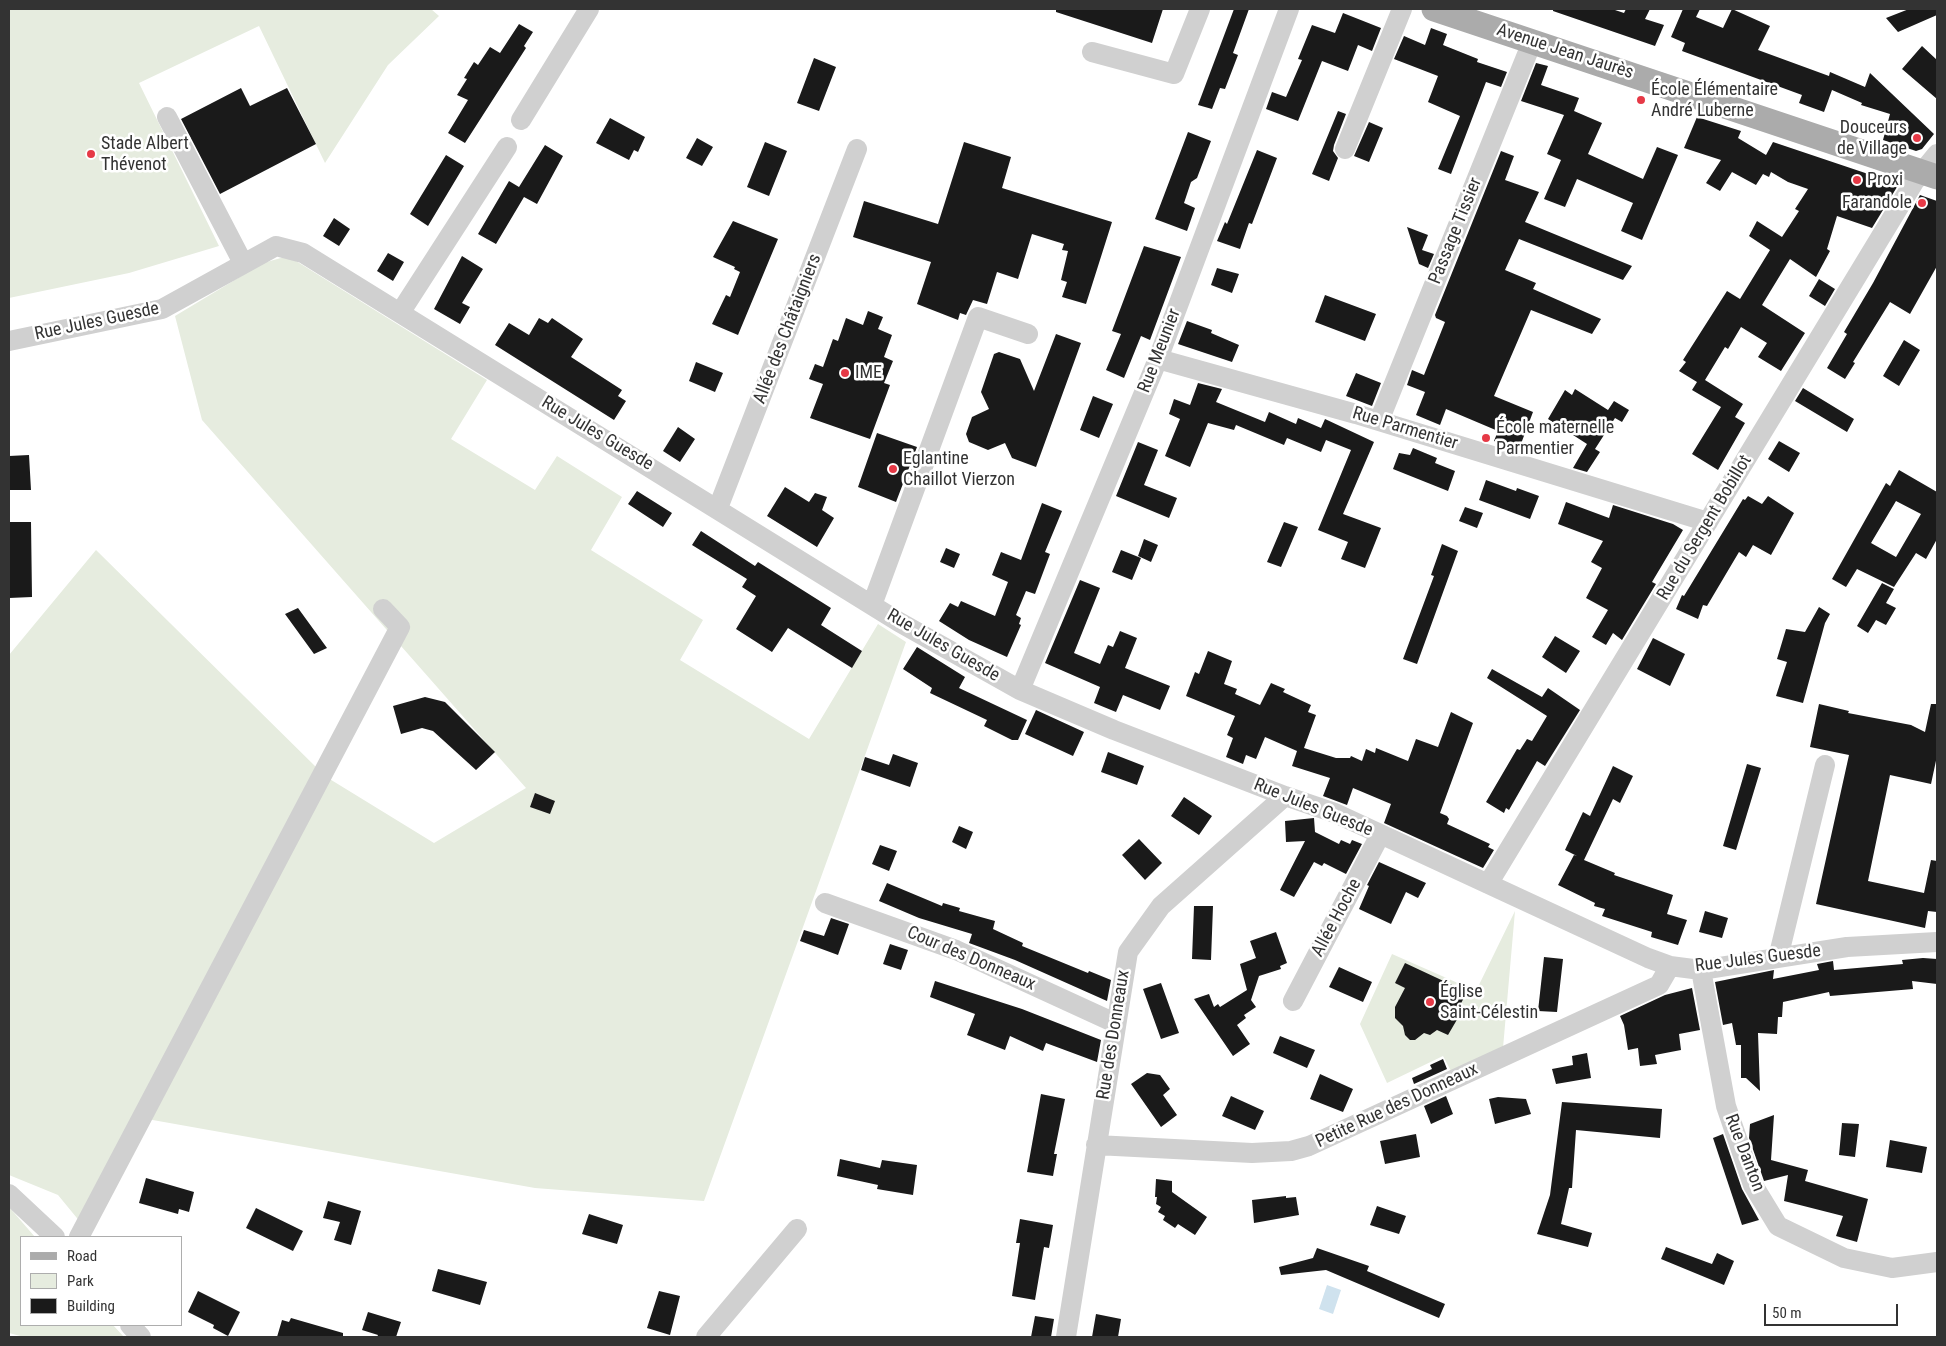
<!DOCTYPE html>
<html>
<head>
<meta charset="utf-8">
<style>
	body { margin:0 }
	#map { position:relative; width:1946px; height:1346px; overflow:hidden; background:#fff; font-family:"Roboto Condensed",sans-serif }
	canvas { display:block }
	.frame { position:absolute; inset:0; border:10px solid #333; pointer-events:none }
	.legend { position:absolute; left:20px; top:1236px; width:162px; height:90px; box-sizing:border-box; background:#fff; border:1px solid #adadad; margin:0; padding:6px 9px; list-style:none; font-size:15px; color:#333 }
	.legend li { display:flex; align-items:center; gap:10px; height:25px }
	.legend b { width:25px; border:1px solid #adadad }
	.scale { position:absolute; left:1764px; top:1304px; width:134px; height:22px; box-sizing:border-box; border:2px solid #333; border-top:0; padding-left:6px; font-size:15px; line-height:18px; white-space:nowrap; color:#333; -webkit-text-stroke:4px #fff; paint-order:stroke }
</style>
</head>
<body>
<div id="map">
<canvas width="1946" height="1346"></canvas>
<div class="frame"></div>
<ul class="legend">
<li><b style="height:6px;background:#ababab"></b>Road</li>
<li><b style="height:14px;background:#e6ecdf"></b>Park</li>
<li><b style="height:14px;background:#1a1a1a"></b>Building</li>
</ul>
<div class="scale">50 m</div>
</div>
<script>
const g = document.querySelector('canvas').getContext('2d');
g.lineJoin = 'round';
function fillPath(path, color) {
  g.fillStyle = color;
  g.fill(path, 'evenodd');
}
function strokePath(path, color, width, dash) {
  g.strokeStyle = color;
  g.lineWidth = width;
  g.lineCap = dash ? 'butt' : 'round';
  g.setLineDash(dash || []);
  g.stroke(path);
}
function write(font, color, halo, rows, align = 'center') {
  g.font = font + ' "Roboto Condensed",sans-serif';
  g.lineWidth = 5;
  g.setLineDash([]);
  g.textBaseline = 'middle';
  g.strokeStyle = halo;
  g.fillStyle = color;
  for (const [text, x, y, turn = 0] of rows) {
    g.save();
    g.translate(x, y);
    g.rotate((+turn || 0) * Math.PI / 180);
    g.textAlign = isNaN(turn) ? turn : align;
    if (halo) g.strokeText(text, 0, 0);
    g.fillText(text, 0, 0);
    g.restore();
  }
}
fillPath(new Path2D(`
	M9,9H431L439,16L388,65L325,163L259,26L139,83L219,246L129,273L9,298Z
	M288,256L487,380L451,439L535,490L557,456L622,497L591,550L703,620L680,660L809,739L878,624L906,642L704,1201L535,1188L147,1119L328,778L434,843L526,788L202,420L175,316L263,263Z
	M96,550L318,769L81,1223L58,1195L9,1175V655Z
	M1515,911L1503,1048L1451,1071L1443,1056L1387,1083L1360,1024L1392,954L1476,991Z
	M9,1207L35,1237H21V1325H113L124,1337H24L9,1333Z`), '#e6ecdf');
fillPath(new Path2D(`
	M1327,1285L1341,1290L1333,1314L1319,1309Z`), '#cfe2ee');
fillPath(new Path2D(`
	M1056,9H1163L1152,43L1056,12Z
	M1234,9H1249L1233,53L1238,55L1225,89L1220,88L1212,109L1198,105Z
	M1553,9H1612L1624,13L1626,9H1650L1645,19L1664,25L1655,46L1553,11Z
	M1683,9H1700L1696,17L1723,28L1732,9L1770,26L1758,50L1829,76L1830,72L1865,87L1870,73L1934,134L1922,149L1916,151L1883,140L1890,114L1861,105L1862,103L1832,90L1824,112L1799,103L1802,95L1682,51L1685,43L1671,37Z
	M1909,9H1937V15L1898,32L1886,18Z
	M1343,13L1381,28L1372,51L1358,45L1348,71L1322,61L1298,121L1266,109L1272,92L1286,97L1302,60L1298,59L1312,25L1335,33Z
	M519,24L533,32L524,46L526,48L465,143L448,133L468,100L457,95L467,79L464,78L474,62L478,65L490,47L500,53Z
	M1431,28L1447,34L1443,45L1478,59L1477,62L1507,72L1501,87L1486,82L1451,174L1438,169L1460,116L1428,102L1438,76L1394,59L1404,36L1425,45Z
	M1922,46L1937,60V99L1902,69Z
	M814,58L836,67L819,111L797,103Z
	M1536,63L1548,66L1541,85L1579,98L1574,111L1602,123L1588,154L1643,179L1657,147L1678,155L1642,240L1621,231L1633,203L1577,179L1565,207L1544,199L1561,160L1547,154L1564,115L1521,101Z
	M241,88L250,106L287,88L316,144L220,194L181,119Z
	M1338,111L1346,114L1334,145L1333,151L1338,158L1329,181L1312,174Z
	M1697,117L1741,131L1738,138L1766,155L1773,142L1895,183L1897,187L1872,228L1837,216L1827,249L1830,251L1816,277L1790,259L1762,305L1805,333L1781,371L1758,357L1767,343L1741,327L1728,349L1725,347L1705,380L1743,404L1735,417L1745,423L1718,470L1692,454L1721,407L1692,390L1697,382L1679,371L1686,362L1683,360L1727,291L1740,299L1770,250L1749,236L1757,221L1782,237L1799,211L1795,209L1808,189L1788,182L1771,172L1769,177L1763,174L1756,185L1732,172L1720,191L1706,183L1721,160L1684,148Z
	M610,118L645,137L638,152L634,150L629,160L596,143Z
	M1369,122L1383,128L1369,162L1354,156Z
	M1188,132L1211,141L1197,178L1191,182L1184,203L1195,208L1187,231L1155,219Z
	M697,138L713,147L702,166L686,158Z
	M765,142L787,151L769,196L747,187Z
	M964,142L1011,157L1002,188L1112,222L1086,304L1062,297L1067,282L1061,280L1068,251L1062,250L1064,244L1032,234L1018,279L997,272L987,304L973,300L966,315L960,313L958,320L917,304L931,262L853,237L864,201L938,224Z
	M545,145L563,156L537,204L524,197L496,244L478,234L509,181L519,187Z
	M1257,150L1277,158L1252,224L1249,223L1240,249L1217,241L1225,222L1227,224Z
	M1501,151L1514,156L1505,180L1539,192L1525,222L1632,266L1623,280L1519,239L1505,270L1536,283L1533,289L1601,319L1592,334L1531,310L1494,396L1533,412L1519,449L1494,441L1498,431L1446,409L1440,425L1416,415L1425,392L1407,385L1412,370L1424,375L1445,322L1436,318L1435,315Z
	M446,155L464,166L428,226L410,214Z
	M1920,195L1937,201V266L1910,314L1890,302L1853,362L1855,363L1845,379L1827,368L1847,334L1844,332L1873,283Z
	M334,218L350,229L339,246L323,236Z
	M733,221L778,239L738,335L712,324L726,295L730,297L740,272L734,269L735,267L713,257Z
	M1407,227L1428,235L1422,250L1434,254L1428,268L1419,264Z
	M1144,246L1181,257L1150,340L1141,336L1124,378L1106,370L1121,334L1112,331Z
	M388,253L404,262L393,281L377,271Z
	M462,256L483,269L462,303L470,307L460,324L434,309Z
	M1217,268L1239,274L1232,293L1211,285Z
	M1819,279L1835,289L1825,306L1809,296Z
	M1325,295L1376,314L1365,341L1315,322Z
	M868,311L883,317L878,329L892,335L884,357L893,361L884,383L890,385L870,439L810,418L823,384L809,379L815,364L823,367L833,339L838,341L846,318L863,325Z
	M539,318L548,323L552,318L583,339L571,357L622,390L618,396L626,401L614,420L495,345L509,323L529,335Z
	M1187,321L1212,330L1211,333L1239,345L1232,362L1178,344Z
	M1056,334L1081,343L1036,467L1012,458L1005,443L988,450L969,442L966,434L972,417L989,409L981,392L994,354L999,352L1020,359L1034,391Z
	M1904,340L1920,350L1899,386L1883,376Z
	M696,362L723,373L715,392L689,381Z
	M1356,373L1381,383L1372,406L1346,396Z
	M1198,383L1222,389L1216,402L1265,422L1269,412L1296,424L1298,418L1321,428L1325,419L1374,442L1343,514L1381,528L1365,568L1341,559L1348,542L1318,530L1351,450L1326,440L1321,452L1287,438L1284,445L1236,425L1234,430L1208,423L1190,467L1165,456L1180,419L1169,414L1174,399L1190,405Z
	M1803,388L1854,419L1847,432L1795,401Z
	M1575,389L1608,410L1614,401L1629,410L1622,422L1615,418L1595,449L1600,452L1587,472L1573,468L1587,444L1548,419L1565,390L1572,395Z
	M1093,396L1113,404L1099,438L1080,430Z
	M678,427L695,439L680,462L663,451Z
	M877,433L917,447L896,502L858,487Z
	M1779,441L1800,453L1789,472L1768,459Z
	M1138,442L1158,450L1144,485L1177,498L1169,518L1116,496Z
	M1413,448L1437,458L1435,463L1455,471L1448,491L1393,469L1399,453L1410,455Z
	M29,455L31,490H9V456Z
	M1899,470L1937,492V539L1926,559L1916,553L1894,587L1857,569L1846,587L1832,579L1886,483L1890,486ZM1896,501L1921,514L1896,557L1871,543Z
	M1486,480L1516,491L1517,488L1539,496L1530,519L1479,500Z
	M785,487L809,502L815,493L827,497L822,510L834,518L817,547L767,516Z
	M637,491L672,513L663,527L628,504Z
	M1748,496L1762,504L1768,496L1794,513L1771,555L1753,545L1746,557L1739,552L1707,606L1703,605L1698,619L1676,609L1682,595L1684,596L1743,499L1745,500Z
	M1566,502L1609,518L1613,505L1673,524L1683,530L1652,582L1656,584L1622,640L1613,633L1606,645L1592,637L1608,610L1586,598L1602,568L1591,562L1603,541L1558,524Z
	M1042,503L1062,511L1045,552L1050,554L1035,594L1026,591L1016,615L1021,618L1019,624L1021,625L1007,657L969,640L939,621L950,603L958,607L961,601L995,616L1008,582L992,575L1001,552L1021,560Z
	M1465,507L1483,513L1477,528L1459,521Z
	M9,522H31L32,597L9,598Z
	M1284,522L1298,527L1281,567L1267,562Z
	M701,531L755,566L758,562L831,608L821,625L862,651L852,668L788,628L772,652L736,629L756,596L742,587L747,579L692,545Z
	M1144,539L1158,545L1151,562L1138,556Z
	M1442,544L1458,551L1417,664L1403,659L1434,576L1431,575Z
	M946,548L960,554L954,568L940,562Z
	M1121,550L1141,558L1132,580L1112,572Z
	M1080,580L1100,588L1074,653L1100,664L1108,645L1113,647L1120,631L1137,638L1125,668L1170,686L1160,710L1123,695L1116,712L1094,703L1100,687L1045,663Z
	M1882,583L1894,589L1886,603L1896,608L1886,625L1876,620L1868,633L1857,626Z
	M1819,607L1830,614L1825,623L1803,703L1776,696L1787,662L1777,659L1786,629L1805,632Z
	M298,608L327,648L314,654L285,614Z
	M1555,636L1580,651L1566,673L1542,657Z
	M1653,638L1685,654L1670,686L1637,669Z
	M917,647L965,677L959,688L1027,720L1018,740H1012L984,726L987,720L930,693L932,688L903,669Z
	M1208,651L1232,661L1224,684L1237,689L1235,694L1260,705L1271,683L1285,689L1283,692L1311,705L1308,712L1316,715L1304,748L1336,758H1350L1351,756L1362,761L1366,749L1375,753L1376,748L1408,761L1416,739L1438,747L1451,712L1473,723L1440,813L1447,816L1449,819L1447,824L1490,844L1488,847L1494,850L1483,868L1384,823L1391,804L1353,788L1347,805L1323,796L1330,778L1292,766L1297,751L1265,737L1256,759L1246,755L1243,764L1226,757L1233,738L1227,735L1235,716L1186,696L1195,672L1199,674Z
	M1492,669L1542,697L1548,688L1580,710L1545,766L1537,761L1509,810L1506,808L1504,813L1486,802L1517,749L1520,750L1527,739L1532,741L1547,716L1487,678Z
	M425,697L445,702L495,752L476,770L433,731L422,728L401,734L393,706Z
	M1819,704L1849,711L1848,713L1911,725L1925,732L1931,704H1937V756L1931,784L1890,775L1868,881L1924,893L1931,860L1937,861V912L1928,911L1925,928L1816,904L1849,755L1810,747Z
	M1036,710L1084,732L1073,756L1025,734Z
	M1108,752L1144,766L1137,785L1101,772Z
	M893,754L918,763L910,787L861,770L865,757L889,765Z
	M1747,764L1761,768L1736,850L1723,846Z
	M1613,766L1633,776L1620,803L1613,799L1584,860L1615,873L1614,875L1673,895L1667,914L1687,920L1678,945L1651,937L1652,932L1602,916L1605,909L1594,906L1595,903L1558,885L1574,855L1577,856L1565,850L1583,812L1590,816Z
	M535,793L555,801L550,814L530,807Z
	M1184,797L1212,816L1199,835L1171,816Z
	M1314,818L1315,832L1339,844L1341,840L1350,844L1352,840L1362,844L1346,874L1324,863L1322,866L1314,862L1294,897L1280,890L1305,841L1286,842L1285,821Z
	M959,826L973,832L966,849L952,842Z
	M1139,839L1162,863L1145,880L1122,855Z
	M880,845L897,851L889,871L872,864Z
	M1379,862L1426,883L1418,898L1406,892L1391,924L1359,909L1369,886L1367,885Z
	M887,883L942,906L943,903L960,908L959,911L995,921L993,929L1023,943L1022,946L1088,973L1089,971L1111,980L1107,1001L1015,960L969,943L972,934L919,918L879,901Z
	M1194,906H1213L1211,960L1192,959Z
	M1705,911L1728,918L1722,938L1699,932Z
	M831,918L849,924L838,955L800,941L804,930L824,936Z
	M1276,932L1287,963L1280,966L1281,969L1259,976L1251,1000L1256,1007L1244,1015L1246,1018L1237,1025L1250,1044L1233,1056L1194,999L1209,994L1214,1007L1218,1004L1220,1007L1247,990L1240,964L1256,958L1250,941Z
	M890,944L908,950L901,970L883,964Z
	M1544,957L1563,959L1557,1012L1538,1011Z
	M1923,958L1937,959V984L1912,981L1913,989L1830,996L1829,992L1783,1002L1782,1017H1778L1777,1034L1758,1033L1760,1091L1746,1078H1741V1045H1736L1732,1023L1723,1025L1715,982L1774,970L1773,979L1819,970L1817,964L1833,961L1834,970L1903,964L1902,960Z
	M1405,963L1467,992L1458,1009L1462,1011L1448,1035L1437,1030L1430,1035L1424,1033L1415,1040H1410L1405,1035L1403,1026L1395,1018V1007L1405,988L1395,983Z
	M1339,967L1372,982L1363,1002L1329,987Z
	M935,981L1022,1009L1101,1040L1097,1062L1046,1043L1043,1051L1010,1036L1005,1050L967,1035L975,1014L930,997Z
	M1161,983L1179,1033L1161,1039L1143,989Z
	M1692,988L1700,1030L1679,1034L1681,1050L1655,1055L1657,1064L1640,1066L1638,1048L1628,1050L1624,1025L1620,1016L1665,995Z
	M1280,1036L1315,1050L1307,1068L1273,1053Z
	M1587,1053L1591,1078L1556,1084L1552,1069L1573,1065L1572,1056Z
	M1443,1059L1447,1069L1414,1084L1412,1078L1432,1069L1430,1065Z
	M1147,1073L1160,1075L1170,1089L1163,1095L1177,1115L1161,1127L1131,1084Z
	M1320,1074L1353,1089L1343,1112L1310,1099Z
	M1041,1094L1065,1099L1054,1154H1057L1053,1176L1027,1172Z
	M1231,1096L1264,1111L1255,1130L1222,1116Z
	M1446,1096L1453,1114L1431,1124L1424,1106Z
	M1498,1097L1526,1099L1531,1114L1495,1124L1489,1099Z
	M1562,1102L1662,1109L1660,1138L1576,1130L1572,1188H1569L1561,1224L1592,1233L1588,1247L1537,1234L1550,1195Z
	M1774,1115L1771,1160L1808,1170L1805,1181L1868,1199L1857,1242L1836,1236L1843,1216L1784,1201L1788,1175L1764,1181L1749,1138L1750,1124Z
	M1842,1123L1859,1124L1855,1157L1839,1155Z
	M1416,1134L1420,1157L1385,1164L1380,1141Z
	M1723,1134L1742,1189L1759,1220L1742,1225L1713,1138Z
	M1890,1140L1927,1147L1922,1173L1886,1167Z
	M840,1159L880,1168L882,1160L917,1165L913,1195L877,1189L878,1185L837,1176Z
	M146,1178L194,1192L189,1212L179,1209L178,1214L139,1203Z
	M1156,1179L1172,1181V1192L1207,1217L1195,1235L1178,1224L1175,1228L1163,1220L1165,1216L1158,1212L1161,1207L1156,1204L1157,1197H1155Z
	M1286,1196V1198L1296,1197L1299,1215L1254,1223L1252,1200Z
	M328,1201L361,1211L351,1245L334,1240L340,1222L323,1218Z
	M1377,1206L1406,1216L1399,1234L1370,1225Z
	M256,1208L303,1231L293,1251L246,1228Z
	M589,1214L623,1225L617,1244L582,1234Z
	M1020,1219L1053,1225L1049,1248L1044,1247L1035,1300L1012,1296L1020,1243H1016Z
	M1666,1247L1712,1264L1717,1253L1734,1261L1724,1285L1661,1259Z
	M1317,1248L1369,1266L1367,1271L1445,1304L1439,1318L1326,1270L1281,1275L1279,1267L1313,1258Z
	M438,1269L487,1282L480,1305L432,1291Z
	M198,1291L240,1312L228,1336L213,1328L214,1325L188,1312Z
	M659,1291L680,1296L670,1335L647,1328Z
	M368,1312L401,1322L396,1337H377L378,1335L362,1330Z
	M1096,1314L1121,1319L1118,1337H1092Z
	M1035,1316L1054,1319L1051,1337H1031Z
	M291,1318L343,1333V1337H277L282,1320L289,1322Z`), '#1a1a1a');
strokePath(new Path2D(`
	M1092,52L1174,74L1200,9
	M167,117L243,263
	M521,120L589,9
	M1345,149L1402,9
	M400,313L507,147
	M9,341L162,309L276,246L303,253L899,622L1020,690L1114,730L1285,796L1335,813L1648,958L1670,966L1701,970L1847,947L1937,942
	M1158,359L1356,414L1708,522
	M1379,421L1532,42
	M718,508L857,149
	M872,605L978,317L1028,334
	M1020,690L1158,359L1289,9
	M1488,884L1914,182L1937,154
	M825,903L956,950L1115,1023
	M1778,958L1825,765
	M1701,970L1726,1106L1753,1185L1778,1226L1844,1258L1892,1268L1937,1262
	M1293,1001L1380,835
	M1096,1145L1252,1153L1291,1151L1309,1146L1659,985L1670,966
	M9,1194L55,1237
	M79,1237L400,627L383,609
	M130,1325L141,1337
	M706,1337L797,1229
	M1066,1337L1128,952L1161,906L1285,796`), '#d0d0d0', 20);
strokePath(new Path2D(`
	M1434,9L1937,177`), '#ababab', 25);
for (const [x, y, r, color] of [
	[1641,100,5,"#e63946"],
	[1917,138,5,"#e63946"],
	[91,154,5,"#e63946"],
	[1857,180,5,"#e63946"],
	[1922,203,5,"#e63946"],
	[845,373,5,"#e63946"],
	[1486,438,5,"#e63946"],
	[893,469,5,"#e63946"],
	[1430,1002,5,"#e63946"]
]) {
  const dot = new Path2D();
  dot.arc(x, y, r, 0, 2 * Math.PI);
  g.fillStyle = color;
  g.fill(dot);
  strokePath(dot, '#fff', 2);
}
write('18px', '#333', '#fff', [
	["Avenue Jean Jaurès",1565,52,18],
	["Passage Tissier",1456,231,-68],
	["Rue Jules Guesde",97,322,-12],
	["Allée des Châtaigniers",788,329,-69],
	["Rue Meunier",1160,351,-69],
	["Rue Parmentier",1405,429,17],
	["Rue Jules Guesde",597,434,31],
	["Rue du Sergent Bobillot",1705,528,-59],
	["Rue Jules Guesde",943,646,30],
	["Rue Jules Guesde",1313,808,22],
	["Allée Hoche",1337,918,-62],
	["Cour des Donneaux",971,959,23],
	["Rue Jules Guesde",1758,959,-7],
	["Rue des Donneaux",1114,1035,-81],
	["Petite Rue des Donneaux",1397,1106,-25],
	["Rue Danton",1744,1153,69]
]);
write('18px', '#333', '#fff', [
	["École Élémentaire",1651,90],
	["André Luberne",1651,111],
	["Douceurs",1907,128,"right"],
	["de Village",1907,149,"right"],
	["Stade Albert",101,144],
	["Thévenot",101,165],
	["Proxi",1867,180],
	["Farandole",1912,203,"right"],
	["IME",855,373],
	["École maternelle",1496,428],
	["Parmentier",1496,449],
	["Eglantine",903,459],
	["Chaillot Vierzon",903,480],
	["Église",1440,992],
	["Saint-Célestin",1440,1013]
], 'left');
</script>
</body>
</html>
